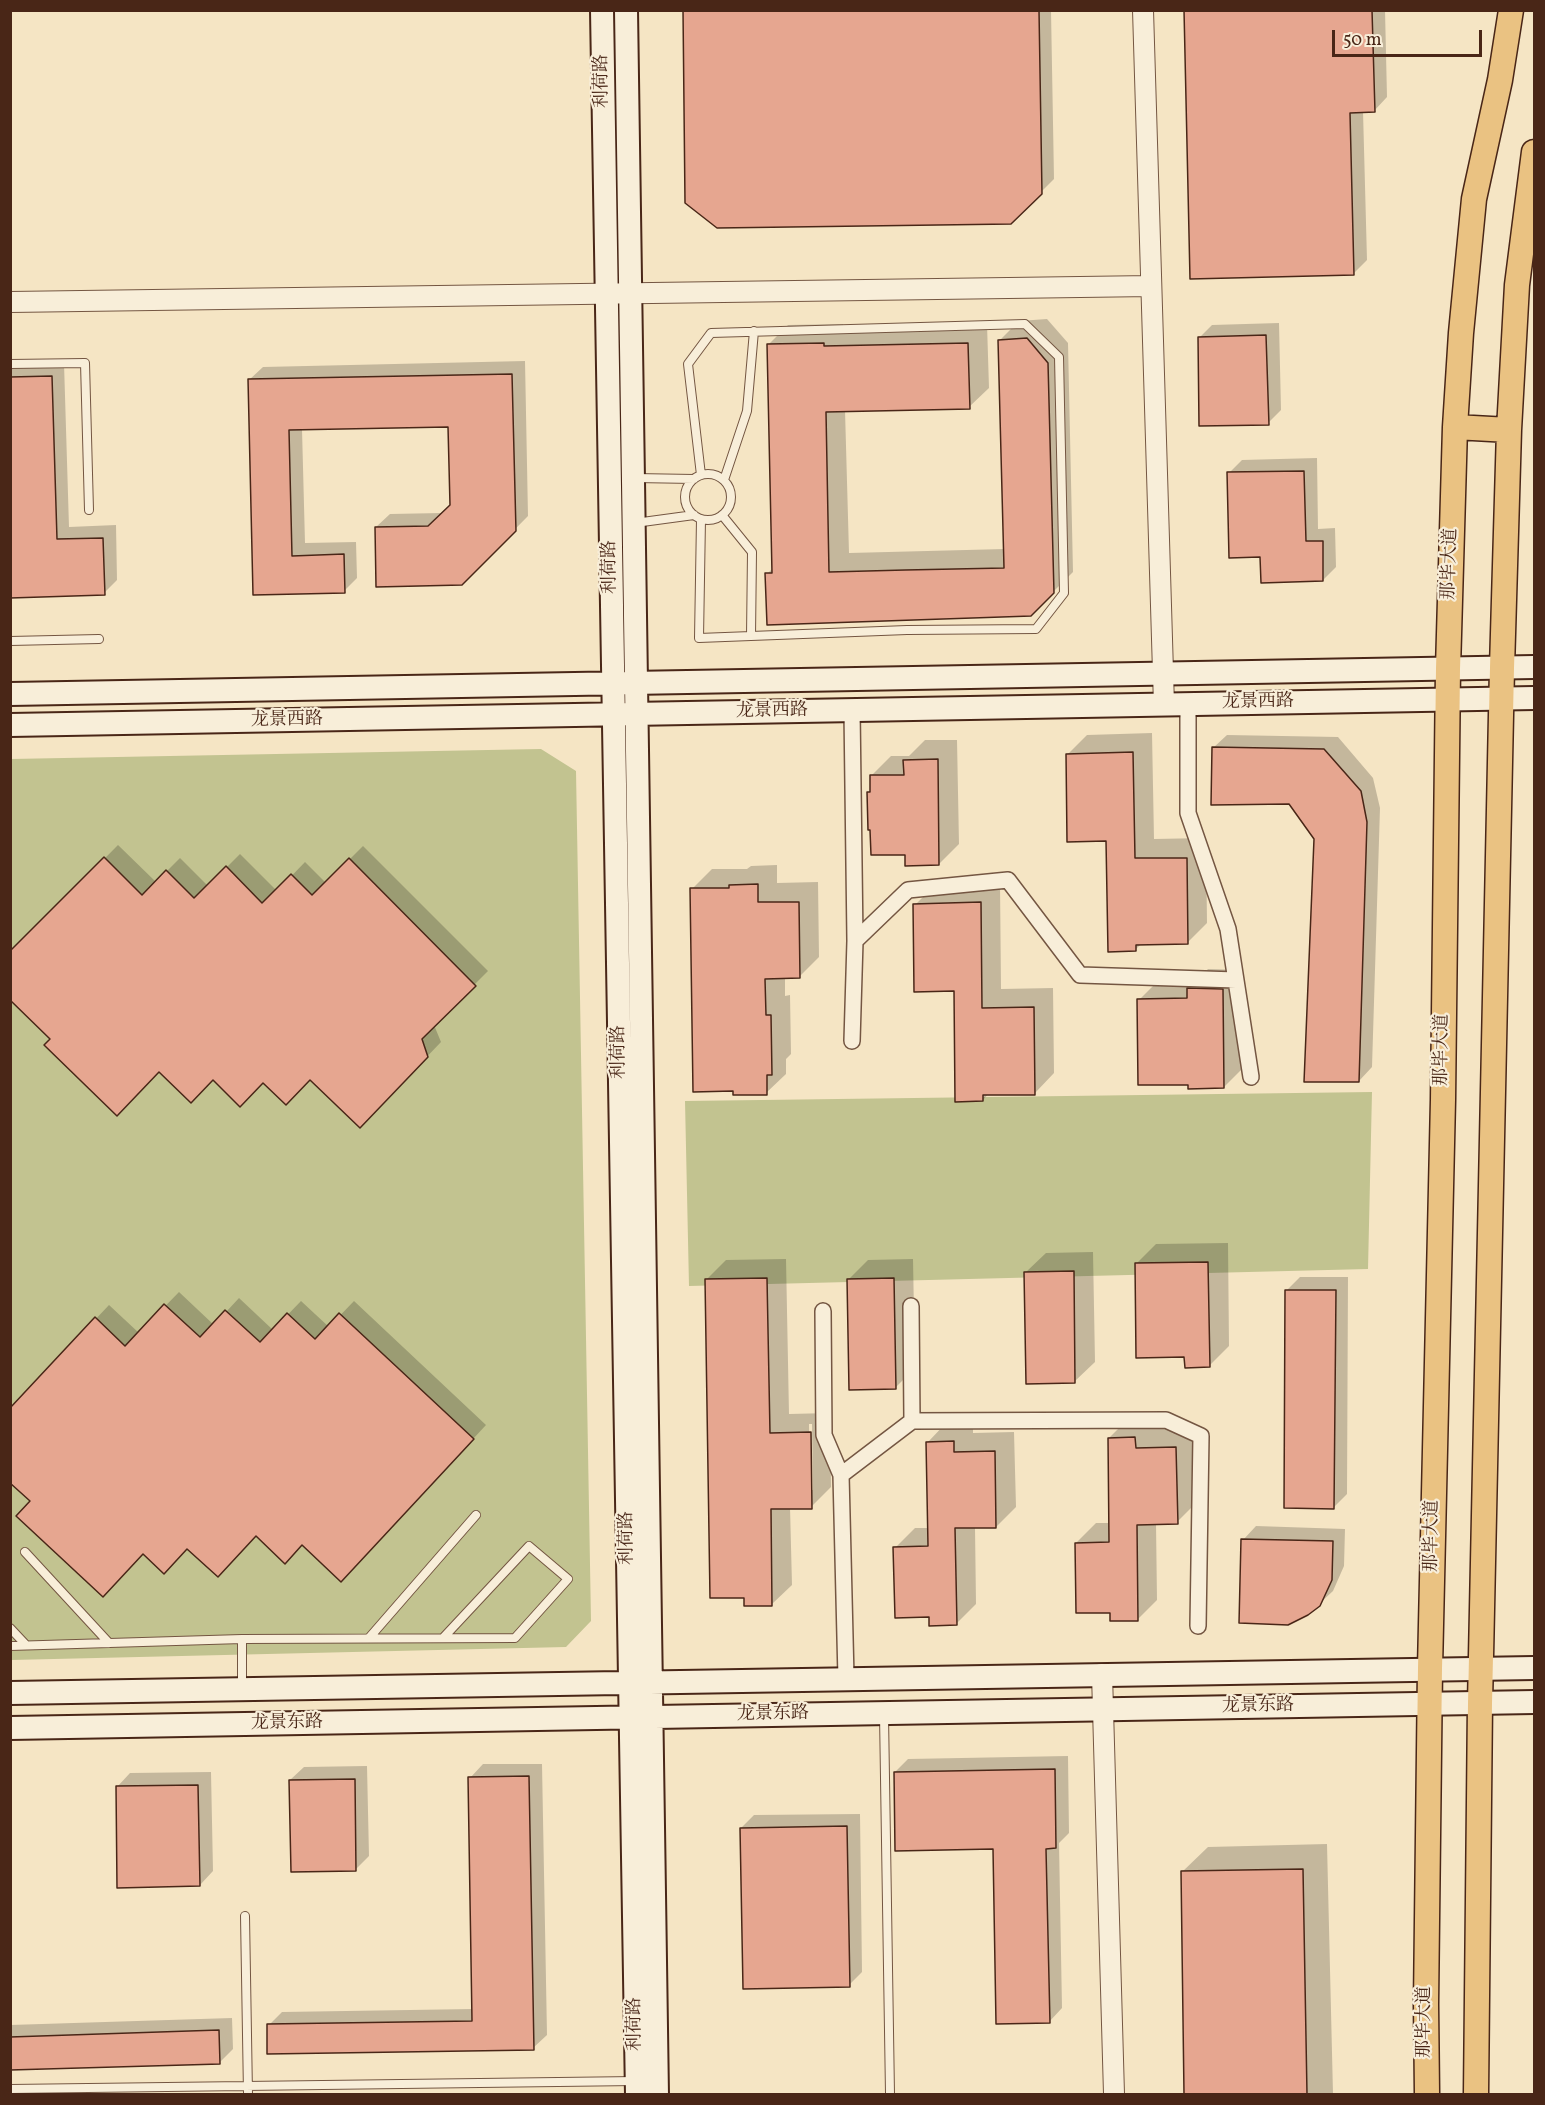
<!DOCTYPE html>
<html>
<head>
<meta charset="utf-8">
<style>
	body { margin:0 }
	#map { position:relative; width:1545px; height:2105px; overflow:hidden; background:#f5e5c4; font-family:Vollkorn,serif }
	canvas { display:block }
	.frame { position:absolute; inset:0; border:12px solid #492617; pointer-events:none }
	.scale { position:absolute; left:1332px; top:30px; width:150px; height:27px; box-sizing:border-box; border:3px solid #492617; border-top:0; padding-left:8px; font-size:18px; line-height:21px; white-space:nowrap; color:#492617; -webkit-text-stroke:4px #f8eed9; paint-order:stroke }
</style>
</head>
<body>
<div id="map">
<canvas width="1545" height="2105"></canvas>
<div class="frame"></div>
<div class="scale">50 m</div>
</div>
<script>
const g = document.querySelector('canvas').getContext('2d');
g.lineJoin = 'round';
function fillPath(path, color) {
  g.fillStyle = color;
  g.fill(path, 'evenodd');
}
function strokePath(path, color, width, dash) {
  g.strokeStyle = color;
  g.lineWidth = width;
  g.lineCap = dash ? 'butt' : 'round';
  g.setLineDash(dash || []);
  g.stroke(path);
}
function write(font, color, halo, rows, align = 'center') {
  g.font = font + ' Vollkorn,"Noto Serif SC",serif';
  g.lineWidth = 4.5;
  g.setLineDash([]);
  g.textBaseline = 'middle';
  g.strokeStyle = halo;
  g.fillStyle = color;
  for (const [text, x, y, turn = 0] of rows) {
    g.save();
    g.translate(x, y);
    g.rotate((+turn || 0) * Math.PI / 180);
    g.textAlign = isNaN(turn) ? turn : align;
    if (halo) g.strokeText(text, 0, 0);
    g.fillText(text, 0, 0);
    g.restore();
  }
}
fillPath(new Path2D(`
	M541,749L576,771L591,1621L566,1647L11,1660V759Z
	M1372,1092L1368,1269L689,1286L685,1101Z`), '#c2c390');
fillPath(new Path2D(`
	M685,10H1051L1054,179L1011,222Z
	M1185,10H1385L1387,97L1374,111H1363L1367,260L1353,274Z
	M1047,319L1068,343L1073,572L1030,615L767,574L774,567L768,345L788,325L843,324V327L987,324L989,388L969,407L845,410L849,553L1005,549L999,341L1019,321Z
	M1279,323L1281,410L1268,423L1199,338L1212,325Z
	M525,361L528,516L461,584L376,527L390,514L442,513L451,505L450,425L302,429L305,543L356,542L357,578L344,591L255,593L249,380L263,367Z
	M64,363L69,527L116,525L117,580L104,593L10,596V365Z
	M1317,458L1318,529L1335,528L1336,567L1323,580L1261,555L1229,473L1242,460Z
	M1152,733L1154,839L1206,838L1207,923L1187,943L1141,944L1135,950L1108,840L1067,755L1087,735Z
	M1227,735L1338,737L1373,778L1380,808L1372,1067L1359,1081L1315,839L1290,802L1213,748Z
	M925,740H957L959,844L939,864L906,853L872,828L869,792L871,790V776L891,756H909Z
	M118,845L156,882L180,858L208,886L240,854L277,891L305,862L326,883L363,846L488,971L434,1025L441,1042L373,1113L311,1078L263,1081L213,1078L159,1070L52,1039L10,954Z
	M777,865V883L818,882L819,957L799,977H785V996L790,995L791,1054L786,1059V1074L766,1093L692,889L712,869H747L751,866Z
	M1000,883L1001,989L1053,988L1054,1073L1035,1093H989L983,1100L955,990L915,905L935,885Z
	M1208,969L1242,970L1244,1067L1224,1087L1139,1000L1159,980L1198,979Z
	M1228,1243L1229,1346L1209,1366L1186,1356L1136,1264L1156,1244Z
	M1093,1252L1095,1362L1075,1381L1026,1272L1046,1253Z
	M786,1259L789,1414L830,1413L831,1487L811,1507H790L792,1585L772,1604L746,1596L706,1280L726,1260ZM809,1424H812L813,1490H810Z
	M913,1259L915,1368L895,1388L848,1280L868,1260Z
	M1300,1277H1348L1347,1494L1334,1507L1287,1290Z
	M179,1292L214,1325L239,1298L273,1330L301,1301L329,1327L354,1301L486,1425L354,1567L303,1544L285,1562L256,1535L188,1547L144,1552L32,1501L10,1410L109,1305L139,1333Z
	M1129,1418H1155V1428H1196L1197,1502L1177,1522L1156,1523L1157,1600L1137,1620L1112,1611L1076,1543L1096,1523H1110L1109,1438Z
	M947,1422H973V1433L1014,1432L1016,1507L996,1527H975L976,1604L956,1624L930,1616L895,1548L915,1528H929L928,1442Z
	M1256,1526L1345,1529L1344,1566L1333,1591L1319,1604L1243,1540Z
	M1068,1756L1069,1833L1059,1843L1062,2008L1049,2022L994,1848L895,1772L908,1759Z
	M483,1764H542L547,2035L533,2048L269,2025L282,2012L473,2009L470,1778Z
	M367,1766L369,1856L356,1869L290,1780L304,1767Z
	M211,1772L213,1871L200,1885L117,1787L130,1773Z
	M860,1814L862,1972L849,1985L741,1828L754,1815Z
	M1327,1844L1333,2094H1186L1182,1872L1208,1847Z
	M232,2018L233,2049L220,2062L10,2069V2025Z`), '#0003');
const building = new Path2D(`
	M683,10H1039L1042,194L1011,224L717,228L685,203Z
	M1184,10H1372L1375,112L1350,113L1354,275L1190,279Z
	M1266,335L1269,425L1199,426L1198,337Z
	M1027,338L1048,363L1054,593L1031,616L767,625L765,573H772L767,344L824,343V346L968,343L970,409L826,412L829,572L905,570L1004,568L998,340Z
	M512,374L516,531L462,585L376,587L375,527L428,526L450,505L448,427L289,430L292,556L344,554L345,593L253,595L248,379Z
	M52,376L57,539L103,538L105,595L10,598V377Z
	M1304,471L1306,541H1323V581L1261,583L1260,557L1229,558L1227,472Z
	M1212,747L1324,749L1361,791L1367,822L1359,1082H1304L1314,839L1289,804L1211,805Z
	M1133,752L1135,858H1187L1188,944L1136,945V951L1108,952L1106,841L1067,842L1066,754Z
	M938,759L939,865L905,866V855H871L870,830H868L867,792H870V775H904L903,760Z
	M104,857L142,895L166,870L194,898L226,866L262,903L291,874L312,895L349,858L476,986L422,1039L428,1057L360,1128L310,1080L286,1105L263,1083L240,1107L213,1080L191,1103L159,1072L117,1116L44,1045L50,1039L10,1000V951Z
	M758,884V902H799L800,978L765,979L766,1015H771L772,1075H767V1095H733V1091L693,1092L690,888H729V885Z
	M981,902L982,1008L1034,1007L1035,1095H983V1101L955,1102L954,991L914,992L913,904Z
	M1187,988L1223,989L1224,1088L1188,1089V1085H1138L1137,999L1187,998Z
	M1208,1262L1210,1367L1185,1368L1184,1357L1136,1358L1135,1263Z
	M1074,1271L1075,1383L1026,1384L1024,1272Z
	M767,1278L770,1433L811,1432L812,1509H771L772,1606H744V1598H710L705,1279Z
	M894,1278L896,1389L849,1390L847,1279Z
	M1285,1290H1336L1334,1509L1284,1508Z
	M164,1304L200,1337L225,1310L260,1342L287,1313L315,1339L339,1313L474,1439L341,1582L302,1545L285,1564L256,1536L218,1577L187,1549L164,1574L143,1554L103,1597L16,1516L30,1501L10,1483V1408L95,1317L125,1346Z
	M1135,1437L1136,1448L1176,1447L1178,1524L1137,1525L1138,1621H1110V1613H1076L1075,1543L1109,1542L1108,1438Z
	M954,1441V1452L995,1451L996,1528H955L957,1625L929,1626V1617L895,1618L893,1547L928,1546L926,1442Z
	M1241,1539L1333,1541L1332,1580L1320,1606L1308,1615L1288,1625L1239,1623Z
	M1055,1769L1056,1848L1046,1849L1050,2023L996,2024L993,1849L895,1851L894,1772Z
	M529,1776L534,2050L267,2054V2024L472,2021L468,1777Z
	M355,1779L356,1871L291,1872L289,1780Z
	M198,1785L200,1886L117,1888L116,1786Z
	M847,1826L850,1987L743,1989L740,1828Z
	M1303,1869L1307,2094H1184L1181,1871Z
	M219,2030L220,2064L10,2070V2037Z`);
fillPath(building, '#e6a690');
strokePath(building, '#492617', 1.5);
const service = new Path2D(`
	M10,364L85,363L89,510
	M685 497a23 23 0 1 1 46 0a23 23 0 1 1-46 0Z
	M701,475L688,364L711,333L1025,324L1059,357L1064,593L1036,629L907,630L699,638L701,519
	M635,478L694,479
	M724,480L747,411L754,331
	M722,515L752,552L751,636
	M635,523L694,515
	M10,641L99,639
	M25,1552L109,1643
	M10,1628L26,1645
	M369,1638L476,1515
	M10,1646L242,1639
	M242,1687V1639C333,1639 424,1638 515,1638L568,1579L529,1546L443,1638
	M884,1715L890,2094
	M245,1916L248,2094
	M10,2089L636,2081`);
const minor = new Path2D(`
	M1188,705V813L1228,929L1251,1077
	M852,710L855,941
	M852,1041L855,941L908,890L1008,880L1080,975L1236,980
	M911,1306L912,1421
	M823,1311L824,1435L841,1475
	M846,1678L841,1475L912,1421L1166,1420L1201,1436L1198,1626`);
const tertiary = new Path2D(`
	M1143,10L1164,705
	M10,302L1151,286
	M1102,1674L1114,2094`);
const secondary = new Path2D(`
	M602,10L637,2094
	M626,10L657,2094
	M10,694L1534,667
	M10,725L1534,698
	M10,1693L1534,1668
	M10,1728L1534,1702`);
const primary = new Path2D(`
	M1455,427L1509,430
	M1427,2094L1426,2004L1430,1668L1443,1100L1448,669L1455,427L1461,333L1474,199L1500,80L1511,10
	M1476,2094L1480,1703L1502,668L1509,430L1517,285L1534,152`);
strokePath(service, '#745642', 10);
strokePath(minor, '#745642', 18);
strokePath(tertiary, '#745642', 22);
strokePath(secondary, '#492617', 26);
strokePath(primary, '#492617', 27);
strokePath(service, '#f8eed9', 8);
strokePath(minor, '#f8eed9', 15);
strokePath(tertiary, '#f8eed9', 20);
strokePath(secondary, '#f8eed9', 22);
strokePath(primary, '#eac282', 24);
write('18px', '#492617', '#f8eed9', [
	["利荷路",603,81,-91],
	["那毕大道",1451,564,-88],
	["利荷路",611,567,-91],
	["龙景西路",1258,703,-1],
	["龙景西路",772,712,-1],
	["龙景西路",287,721,-1],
	["那毕大道",1443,1050,-89],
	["利荷路",620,1052,-91],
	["那毕大道",1433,1536,-89],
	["利荷路",628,1538,-91],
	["龙景东路",1258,1707,-1],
	["龙景东路",773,1715,-1],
	["龙景东路",287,1724,-1],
	["那毕大道",1426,2022,-90],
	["利荷路",636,2024,-91]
]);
</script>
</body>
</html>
